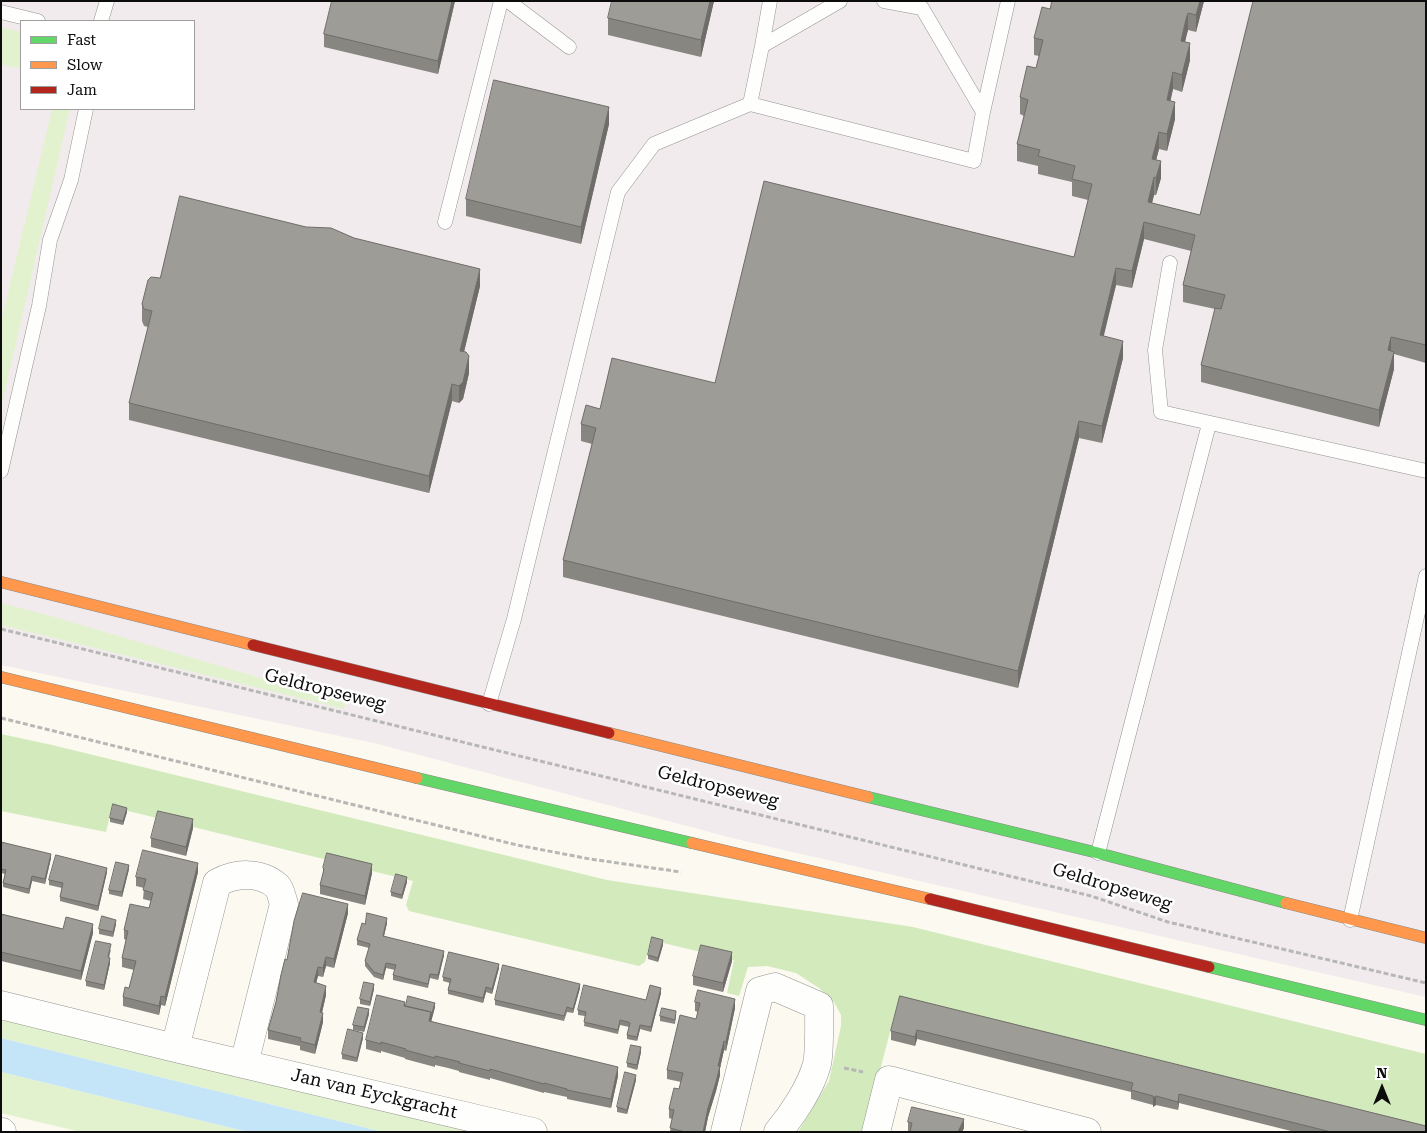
<!DOCTYPE html>
<html>
<head>
<meta charset="utf-8">
<style>
	body { margin:0 }
	#map { position:relative; width:1427px; height:1133px; overflow:hidden; background:#fbf9f0; font-family:"Roboto Serif",serif }
	canvas { display:block }
	.frame { position:absolute; inset:0; border:2px solid #0c0c0c; pointer-events:none }
	.legend { position:absolute; left:20px; top:20px; width:175px; height:90px; box-sizing:border-box; background:#fff; border:1px solid #9e9e9e; margin:0; padding:6px 9px; list-style:none; font-size:15px; color:#0c0c0c }
	.legend li { display:flex; align-items:center; gap:10px; height:25px }
	.legend b { width:25px; border:1px solid #9e9e9e }
	.north { position:absolute; left:1357px; top:1063px; width:50px; height:50px; -webkit-text-stroke:4px #fff; paint-order:stroke; rotate:0deg; font-size:14px; font-weight:700; line-height:20px; text-align:center; color:#0c0c0c }
	.north::after { content:''; display:block; margin:auto; width:18px; height:22px; background:#0c0c0c; clip-path:polygon(50% 0,100% 100%,50% 72%,0 100%) }
</style>
</head>
<body>
<div id="map">
<canvas width="1427" height="1133"></canvas>
<div class="frame"></div>
<ul class="legend">
<li><b style="height:6px;background:#63d668"></b>Fast</li>
<li><b style="height:6px;background:#ff974d"></b>Slow</li>
<li><b style="height:6px;background:#b3261e"></b>Jam</li>
</ul>
<div class="north">N</div>
</div>
<script>
const g = document.querySelector('canvas').getContext('2d');
g.lineJoin = 'round';
function fillPath(path, color) {
  g.fillStyle = color;
  g.fill(path, 'evenodd');
}
function strokePath(path, color, width, dash) {
  g.strokeStyle = color;
  g.lineWidth = width;
  g.lineCap = dash ? 'butt' : 'round';
  g.setLineDash(dash || []);
  g.stroke(path);
}
function write(font, color, halo, rows, align = 'center') {
  g.font = font + ' "Roboto Serif",serif';
  g.lineWidth = 5;
  g.setLineDash([]);
  g.textBaseline = 'middle';
  g.strokeStyle = halo;
  g.fillStyle = color;
  for (const [text, x, y, turn = 0] of rows) {
    g.save();
    g.translate(x, y);
    g.rotate((+turn || 0) * Math.PI / 180);
    g.textAlign = isNaN(turn) ? turn : align;
    if (halo) g.strokeText(text, 0, 0);
    g.fillText(text, 0, 0);
    g.restore();
  }
}
fillPath(new Path2D(`
	M1,1H1426V997L736,839L378,744L1,665ZM21,21H194V109H21Z`), '#f2ebee');
fillPath(new Path2D(`
	M1,27L21,32V69L1,64Z
	M52,109H70L1,408V322Z
	M1,603L51,616L345,703L344,709L1,625Z
	M1,1012L495,1132H383L1,1038Z
	M1,1072L248,1132H81L1,1113Z`), '#e3f2ce');
fillPath(new Path2D(`
	M1,734L52,745L607,880L913,927L1426,1054V1130L898,1001L864,1132H798L829,1081L841,1026V1015L834,1002L819,988L796,973L767,966L748,967L739,996L727,993L734,960L651,940L645,962L639,966L409,911L406,905L413,881L112,807L106,832L1,811Z`), '#d3eabc');
fillPath(new Path2D(`
	M1,1038L383,1132H248L1,1072Z`), '#c4e5f7');
const lane = new Path2D(`
	M508,1L569,47
	M1,12L38,21
	M101,21L107,1
	M762,46L770,1
	M750,104L762,46L840,1
	M983,112L1008,1
	M445,222L501,1
	M1170,263L1155,350L1161,412L1426,471
	M1,471L39,306L50,240L71,180L86,109
	M489,704L514,619L618,192L654,144L750,104L974,161L983,112L922,8L884,1
	M1098,853L1209,424
	M1350,920L1426,576`);
const street = new Path2D(`
	M1,1005L175,1048L533,1132
	M175,1048L217,883C235,873 260,871 277,886C281,890 282,899 284,904L244,1064
	M1,1132H2
	M725,1132L760,991L775,987L819,1006C819,1021 820,1050 817,1064C811,1087 793,1114 778,1132
	M876,1132L889,1080L1087,1132`);
const fast = new Path2D(`
	M417,778L692,843
	M868,797L1098,853L1286,903
	M1209,967L1426,1020`);
const slow = new Path2D(`
	M1,582L253,645
	M1,677L417,778
	M609,733L868,797
	M692,843L930,899
	M1286,903L1426,938`);
const jam = new Path2D(`
	M253,645L609,733
	M930,899L1209,967`);
strokePath(lane, '#94938f', 15);
strokePath(street, '#94938f', 29);
strokePath(fast, '#8a8985', 12);
strokePath(slow, '#8a8985', 12);
strokePath(jam, '#8a8985', 12);
strokePath(new Path2D(`
	M1,629L1091,896L1168,922L1426,983
	M1,718L517,845L590,859L681,872
	M844,1068L863,1072`), '#b7b7b5', 3, [5, 2.5]);
strokePath(lane, '#fefefd', 14);
strokePath(street, '#fefefd', 28);
strokePath(fast, '#63d668', 11);
strokePath(slow, '#ff974d', 11);
strokePath(jam, '#b3261e', 11);
fillPath(new Path2D(`
	M332,1H455L438,74L324,47V34Z
	M714,1L701,57L608,35V18Z
	M1052,1H1204L1196,32L1188,30L1186,36L1185,42L1190,60L1182,92L1173,89L1170,101L1175,119L1167,151L1159,149L1156,160L1161,178L1156,195H1154L1152,203L1200,215L1426,1V363L1394,354V369L1379,427L1201,382V365L1215,309L1183,302V285L1191,251L1144,239L1132,288L1116,285L1103,336L1123,358L1102,443L1079,438L1018,688L563,577V560L592,444L581,441V424L600,409L715,383L1074,257L1088,200L1072,196V182L1038,174V166L1017,161V144L1024,116L1020,114V97L1036,68L1039,56L1034,55V38L1050,9Z
	M609,124L581,244L466,216V199Z
	M354,238L480,286L464,352L469,373L463,399L459,403L452,401L429,493L129,420V403L148,327L144,326L142,321V304L160,278Z
	M127,812L123,825L110,822V818Z
	M193,828L186,856L151,847V838Z
	M1,842L51,858L45,884L32,881L29,894L3,887V883L5,874L1,873Z
	M323,868L372,873L365,905L320,894V885L323,875Z
	M129,869L122,897L109,894V890Z
	M107,872L98,911L60,901V897L62,888L49,885V880Z
	M198,872L165,1006L161,1005L159,1015L123,1006V997L129,988L134,970L122,967V958L126,940L124,939V930L149,908L151,901L143,899L144,888L136,886V877Z
	M407,882L402,899L391,896V892Z
	M348,913L334,968L326,966L323,977L318,976L316,983L326,995L322,1013L323,1022L315,1054L300,1050V1046L268,1039V1030L276,1002L287,960Z
	M1,914L63,929L93,933L81,980L1,961Z
	M387,923L384,936L444,955L438,980L430,978L428,988L393,980V975L395,970L386,968L383,980L374,977L365,966V961L369,948L357,945V940L365,924Z
	M116,924L113,937L99,934V929Z
	M663,945L658,962L648,959V955Z
	M111,949L109,958L110,963L104,990L86,986V981Z
	M732,961L723,992L693,985V976Z
	M499,968L492,994L486,992L483,1003L448,994V990L450,983L443,981V977Z
	M580,988L573,1013L567,1012L564,1021L495,1005V1000Z
	M374,989L370,1006L360,1004V999Z
	M661,993L651,1032L640,1029L637,1041L627,1039V1035L629,1027L620,1025L618,1034L584,1026L585,1016L578,1015V1010L646,1000Z
	M900,996L1426,1132H1295L1179,1103L1178,1110L1156,1105L1153,1107V1105L1131,1099V1092L917,1039L915,1046L891,1040V1031Z
	M405,1002L406,1006L435,1007L431,1021L618,1076L611,1108L567,1099V1097L544,1092V1093L490,1078V1080L459,1072V1071L448,1068L435,1065V1067L405,1059V1058L381,1051V1053L366,1049V1040Z
	M695,1002L735,1008L726,1051L724,1050L720,1068V1075L716,1091L708,1117L705,1132H670L672,1119L669,1118V1109L679,1089L681,1082L667,1079V1070L696,1019L698,1012L695,1011Z
	M369,1014L364,1032L353,1030V1025Z
	M660,1016H676L675,1024L660,1021Z
	M363,1038L357,1062L342,1059V1054Z
	M641,1052L637,1070L627,1067V1063Z
	M636,1080L627,1114L617,1112V1107Z
	M908,1122L964,1128L962,1132H909L908,1131Z`), '#888681');
fillPath(new Path2D(`
	M452,1H455L438,74V61Z
	M710,1H714L701,57V40Z
	M1200,1H1204L1196,32V15Z
	M1188,13V30L1181,58V41Z
	M1190,43V60L1182,92V75Z
	M1173,72V89L1167,117V100Z
	M1175,102V119L1167,151V134Z
	M609,107V124L581,244V227Z
	M1159,132V149L1152,176V159Z
	M1161,161V178L1156,195V178Z
	M1154,177V195L1148,219V202Z
	M1144,222V239L1132,288V271Z
	M1116,268V285L1100,352V335Z
	M480,269V286L460,368V351Z
	M1391,337V354L1388,350Z
	M1123,341V358L1102,443V426Z
	M1394,352V369L1379,427V410Z
	M469,356V373L463,399L459,403V386Z
	M452,384V401L429,493V476Z
	M1079,421V438L1018,688V671Z
	M127,808V812L123,825V821Z
	M193,819V828L186,856V847Z
	M51,854V858L45,884V879Z
	M198,863V872L165,1006V997Z
	M372,864V873L365,905V896Z
	M129,865V869L122,897V892Z
	M107,868V872L98,911V906Z
	M32,876V881L29,894V889Z
	M407,877V882L402,899V895Z
	M348,904V913L334,968V959Z
	M387,918V923L383,940V936Z
	M116,920V924L113,937V932Z
	M93,924V933L81,980V971Z
	M663,940V945L658,962V958Z
	M444,951V955L438,980V975Z
	M732,952V961L723,992V983Z
	M326,957V966L323,977V968Z
	M110,958V963L104,990V985Z
	M386,963V968L383,980V975Z
	M499,964V968L492,994V989Z
	M318,967V976L314,991V982Z
	M374,984V989L370,1006V1002Z
	M580,984V988L573,1013V1009Z
	M326,986V995L320,1021V1012Z
	M486,987V992L483,1003V998Z
	M661,988V993L651,1032V1027Z
	M161,996V1005L159,1015V1006Z
	M735,999V1008L726,1051V1042Z
	M435,1003V1007L429,1030V1021L431,1012Z
	M369,1009V1014L364,1032V1027Z
	M323,1013V1022L315,1054V1045Z
	M640,1025V1029L637,1041V1037Z
	M917,1030V1039L915,1046V1037Z
	M363,1033V1038L357,1062V1058Z
	M724,1041V1050L720,1068V1075L716,1091L708,1117L705,1132H703L708,1108Z
	M641,1047V1052L637,1070V1065Z
	M618,1067V1076L611,1108V1099Z
	M636,1075V1080L627,1114V1110Z
	M1179,1094V1103L1178,1110V1102Z
	M1156,1096V1105L1153,1107V1098Z
	M964,1119V1128L962,1132H958Z`), '#6f6d69');
const building = new Path2D(`
	M332,1H452L438,61L324,34Z
	M612,1H710L701,40L608,18Z
	M1052,1H1200L1196,15L1188,13L1186,19L1181,41L1190,43L1182,75L1173,72L1167,100L1175,102L1167,134L1159,132L1152,159L1161,161L1156,178L1154,177L1148,202L1200,215L1253,1H1426V345L1391,337L1388,350L1394,352L1379,410L1201,365L1215,308L1221,309L1225,295L1183,285L1195,235L1144,222L1132,271L1116,268L1100,335L1123,341L1102,426L1079,421L1018,671L563,560L596,428L581,424L586,405L600,409L612,358L715,383L764,181L1074,257L1092,184L1072,179L1075,166L1038,156L1040,150L1017,144L1028,100L1020,97L1027,66L1036,68L1043,40L1034,38L1042,7L1050,9Z
	M494,80L609,107L581,227L466,199Z
	M180,196L306,227L331,228L354,238L480,269L460,351L466,352L469,356L463,382L459,386L452,384L429,476L129,403L152,311L144,309L142,304L148,280L151,277L160,278Z
	M113,804L127,808L123,821L110,818Z
	M158,811L193,819L186,847L151,838Z
	M1,842L51,854L45,879L32,876L29,889L3,883L6,870L1,869Z
	M143,850L198,863L165,997L161,996L159,1006L123,997L125,987L129,988L136,961L122,958L128,931L124,930L130,904L149,908L153,893L143,890L146,879L136,877Z
	M327,853L372,864L365,896L320,885L324,869L323,868Z
	M56,855L107,868L98,906L60,897L63,883L49,880Z
	M116,862L129,865L122,892L109,890Z
	M396,874L407,877L402,895L391,892Z
	M303,893L348,904L334,959L326,957L323,968L318,967L314,982L326,986L320,1012L323,1013L315,1045L300,1041L301,1038L268,1030L276,1002L281,975L285,959L287,960L294,921Z
	M367,913L387,918L383,936L444,951L438,975L430,974L428,984L393,975L396,965L386,963L383,975L374,972L365,961L370,944L357,940L362,923L365,924Z
	M1,914L63,929L66,917L93,924L81,971L1,952Z
	M102,916L116,920L113,932L99,929Z
	M652,937L663,940L658,958L648,955Z
	M96,941L111,944L108,957L110,958L104,985L86,981Z
	M701,945L732,952L723,983L693,976Z
	M449,952L499,964L492,989L486,987L483,998L448,990L451,979L443,977Z
	M503,965L580,984L573,1009L567,1007L564,1016L495,1000Z
	M364,982L374,984L370,1002L360,999Z
	M584,985L646,1000L650,985L661,988L651,1027L640,1025L637,1037L627,1035L630,1023L628,1022L620,1020L618,1030L584,1022L586,1012L578,1010Z
	M698,990L735,999L726,1042L724,1041L718,1066H720L716,1082L708,1108L703,1132H685L670,1128L674,1110L669,1109L671,1100L674,1088L679,1089L683,1073L667,1070L680,1015L696,1019L700,1003L695,1002Z
	M377,995L405,1002L404,1006L431,1012L429,1021L618,1067L611,1099L567,1090V1089L544,1083V1084L490,1069V1071L459,1063L460,1062L448,1059L435,1056V1058L405,1050L406,1049L381,1042V1044L366,1040Z
	M408,996L435,1003L431,1016V1012L406,1006Z
	M900,996L1426,1126V1132H1331L1179,1094L1178,1102L1156,1096L1153,1098V1096L1131,1090L1133,1083L917,1030L915,1037L891,1031Z
	M358,1007L369,1009L364,1027L353,1025Z
	M662,1008L676,1011L675,1020L660,1016Z
	M348,1029L363,1033L357,1058L342,1054Z
	M631,1045L641,1047L637,1065L627,1063Z
	M625,1072L636,1075L627,1110L617,1107Z
	M912,1107L964,1119L958,1132H910L912,1123L908,1122Z`);
fillPath(building, '#9e9c96');
strokePath(building, '#6f6d69', 1);
write('18px', '#0c0c0c', '#fff', [
	["Geldropseweg",325,690,14],
	["Geldropseweg",718,787,14],
	["Geldropseweg",1112,887,17],
	["Jan van Eyckgracht",374,1094,13]
]);
</script>
</body>
</html>
